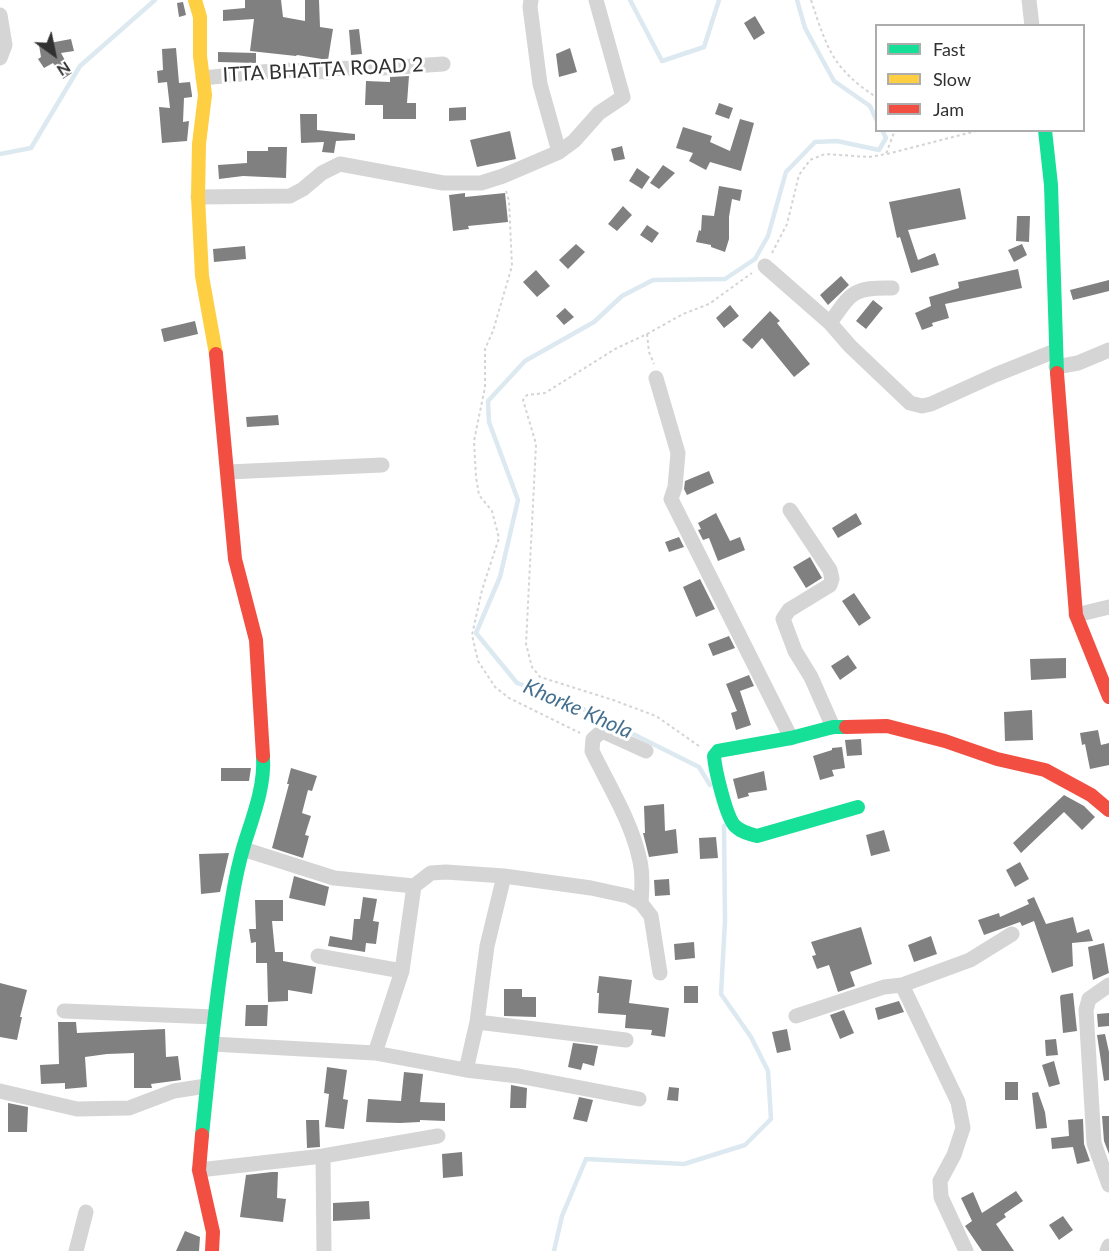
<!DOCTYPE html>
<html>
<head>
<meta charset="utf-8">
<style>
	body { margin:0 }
	#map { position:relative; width:1109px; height:1251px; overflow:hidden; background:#fff; font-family:Lato,sans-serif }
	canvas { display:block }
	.legend { position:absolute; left:875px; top:24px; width:210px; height:108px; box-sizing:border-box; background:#fff; border:2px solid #adadad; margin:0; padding:8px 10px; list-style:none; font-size:18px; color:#313131 }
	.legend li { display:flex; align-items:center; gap:12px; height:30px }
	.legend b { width:30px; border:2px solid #adadad }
	.north { position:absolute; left:24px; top:24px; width:60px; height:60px; -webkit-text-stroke:4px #fff; paint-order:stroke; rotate:147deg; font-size:16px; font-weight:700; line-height:24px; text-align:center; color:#313131 }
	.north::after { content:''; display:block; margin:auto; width:21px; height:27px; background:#313131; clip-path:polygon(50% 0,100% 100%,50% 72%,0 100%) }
</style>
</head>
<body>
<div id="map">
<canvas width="1109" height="1251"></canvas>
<ul class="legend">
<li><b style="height:8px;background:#16e098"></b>Fast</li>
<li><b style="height:8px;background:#ffcf43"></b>Slow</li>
<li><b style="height:8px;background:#f24e42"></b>Jam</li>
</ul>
<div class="north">N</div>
</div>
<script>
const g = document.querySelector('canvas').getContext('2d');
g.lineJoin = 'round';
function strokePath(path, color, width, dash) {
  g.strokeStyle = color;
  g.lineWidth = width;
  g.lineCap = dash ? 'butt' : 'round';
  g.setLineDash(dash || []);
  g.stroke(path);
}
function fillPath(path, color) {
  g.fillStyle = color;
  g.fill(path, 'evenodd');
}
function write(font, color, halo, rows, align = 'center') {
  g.font = font + ' Lato,sans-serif';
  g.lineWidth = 6;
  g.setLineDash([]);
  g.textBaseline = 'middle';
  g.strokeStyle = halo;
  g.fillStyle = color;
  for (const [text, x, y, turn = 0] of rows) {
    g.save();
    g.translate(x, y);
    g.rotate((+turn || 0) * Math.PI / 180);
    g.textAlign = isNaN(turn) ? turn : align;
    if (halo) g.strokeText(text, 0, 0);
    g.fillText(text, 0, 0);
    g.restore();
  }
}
strokePath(new Path2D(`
	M630,0L662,61L704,47L719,0
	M797,0L805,28L834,81L870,106L876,119
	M0,154L31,148L80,66L155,0
	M710,785L699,767L569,702L517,683L476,633L500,577L518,500L489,422L488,401L525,361L594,322L622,296L653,280L725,279L755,259L768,236L786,172L815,142L837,141L879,150L886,138L882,130
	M554,1251L562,1216L586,1159L684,1164L745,1145L771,1119L768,1071L751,1037L721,994L725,921L724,826`), '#dde9f0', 4.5);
fillPath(new Path2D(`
	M245,0H281L283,17L305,21V0H319L320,27L333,29L328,60L297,55L296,56L250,51L254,19L223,21V10L245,8Z
	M183,2L186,15L179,17L177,3Z
	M755,16L765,33L754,40L744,23Z
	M359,29L362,54L351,55L349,30Z
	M71,39L74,51L61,53L72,73L63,79L53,63L44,68L38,59L41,57L39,45Z
	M176,48L179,83L190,82L192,95V97L184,98L183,122L189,121L187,141L162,143L159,107L170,108L167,82L158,83L157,71L163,70L162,49Z
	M570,48L577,72L559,77L556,54Z
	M218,52L256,53V63L218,62Z
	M409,76L407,103H416V119H383V105H365L366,81L390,82V77Z
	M719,103L733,108L729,119L715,114Z
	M466,107V120L449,121V108Z
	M300,114H317V130L355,134V140L336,141L334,153L322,152L324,142L301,143Z
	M740,119L754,123L741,171L710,162L706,170L689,161L693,153L676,148L683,127L712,136L710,142L730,151Z
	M510,131L516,159L477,167L470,140Z
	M622,146L625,159L614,161L611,149Z
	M268,147H287L286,178L243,176L219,179L218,165L247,163V151H268Z
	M663,165L675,173L659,189L650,183Z
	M637,168L650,177L642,189L629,181Z
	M719,186L742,190L740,201L732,199L729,217V239L725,252L711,247V245L696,242L699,230L701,231L702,215L714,216Z
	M960,188L966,219L908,230L918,260L935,253L939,265L911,273L900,237L897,238L889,202Z
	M465,193V197L505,193L508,222L468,226L469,229L453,231L449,195Z
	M623,206L632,215L617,231L608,224Z
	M1017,216H1030L1029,242L1016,241Z
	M647,225L659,233L652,243L640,235Z
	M576,244L585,252L568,269L559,260Z
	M1022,244L1027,255L1014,262L1008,250Z
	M245,246L246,259L214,262L213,249Z
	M1018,269L1022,288L945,304L949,318L932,323L933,326L922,330L915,313L931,306L929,297L959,288L958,282Z
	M536,270L550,286L537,297L523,282Z
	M841,276L849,285L828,305L820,295Z
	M1109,280V291L1073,300L1070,290Z
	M873,300L883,308L866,329L856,321Z
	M730,305L739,316L724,328L716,318Z
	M565,308L574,317L564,325L556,316Z
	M770,311L780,321L777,323L810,364L794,377L762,338L752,349L742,340Z
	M195,321L198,334L164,342L161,329Z
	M278,415L279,425L247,427L246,417Z
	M709,471L714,483L687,495L684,489L685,481Z
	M716,513L730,541L740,537L745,550L718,561L709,538L703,540L698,530L701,529L698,523Z
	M856,513L862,524L838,538L832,528Z
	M679,537L684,547L669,552L665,542Z
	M810,557L822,578L806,588L793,567Z
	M700,579L715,609L696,617L683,587Z
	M854,593L871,618L859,626L842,601Z
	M729,636L735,648L713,656L708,644Z
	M848,655L857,668L840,680L831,666Z
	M1066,658V678L1031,680L1030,659Z
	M749,675L754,686L740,691L751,725L736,730L731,713L737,711L726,684Z
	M1032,710L1033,740L1005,741L1004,712Z
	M1098,730L1101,745L1109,743V765L1090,769L1085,744L1082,745L1080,733Z
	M861,739L862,755L847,756L845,740Z
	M842,747L845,768L832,770L834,776L820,780L813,756L832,750V748Z
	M221,768H251L249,781H221Z
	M291,768L317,776L312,791L308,790L302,813L311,816L305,835L309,836L303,858L272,848L289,784H287Z
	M764,771L767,790L748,793L749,796L738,799L733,779Z
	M1064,795L1084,806L1095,817L1082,830L1064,812L1021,853L1013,843Z
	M664,804L665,831L676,829L678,853L649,857L643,833H645L644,806Z
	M884,830L890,851L871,856L866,835Z
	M716,837L718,858L700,859L699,838Z
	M229,853L220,892L201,894L199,854Z
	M1020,862L1029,879L1015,887L1006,870Z
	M294,876L329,887L325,906L289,898Z
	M669,879L670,895L655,896L654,880Z
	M363,897L377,899L373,921L379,922L376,944L366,943L365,952L328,946L330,936L352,940L354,919H360Z
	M1034,897L1046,924L1073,917L1077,933L1089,929L1093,941L1072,943L1073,966L1052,973L1034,921L1022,926L1020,922L984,935L978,920L999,913L1000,917L1029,904L1027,900Z
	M255,900H283V921H272L275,952H283V961L316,967L312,994L288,990V1001L268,1002L267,963H256V942L251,943L249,929H256Z
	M861,927L872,964L850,972L855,986L838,992L829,965L817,969L812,956L816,955L811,942Z
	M931,936L937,954L914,962L908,945Z
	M694,942L695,958L675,960L674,944Z
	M1104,943L1109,973L1093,980L1088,947Z
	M599,976L632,980L629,1003L669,1008L665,1037L651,1035L652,1030L625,1028L626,1015L598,1013L599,993H597Z
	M0,983L27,990L20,1017H22L17,1040L0,1037Z
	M684,986H698V1003H684Z
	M504,989H522V997H536V1017L504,1016Z
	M1073,993L1077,1031L1063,1033L1060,997L1061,995Z
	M899,1001L904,1012L878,1020L875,1008Z
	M246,1005H268L267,1026H245Z
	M844,1010L854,1033L840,1039L830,1015Z
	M1109,1013V1026L1098,1027L1097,1014Z
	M58,1022H76L77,1033L165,1029L166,1057L178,1056L181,1080L151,1084L152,1088H134V1053L107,1054L85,1057L87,1087L65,1089V1083L41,1084L40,1065L59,1064Z
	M787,1029L791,1050L777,1053L772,1032Z
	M1105,1034L1109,1052V1080L1104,1081L1097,1035Z
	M1056,1039L1058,1055L1046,1056L1045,1040Z
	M573,1043L598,1046L594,1066L583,1063L581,1070L568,1067Z
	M1054,1061L1060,1084L1049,1087L1042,1065Z
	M327,1067L347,1070L343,1099L348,1100L344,1129L325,1127L329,1094L324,1093Z
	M404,1072L423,1074L420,1102L445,1103V1121L420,1120V1122L400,1123L366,1122L368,1099L401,1101Z
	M1005,1082H1018V1100H1005Z
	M511,1085L527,1088L526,1108H510Z
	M669,1087L679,1088L678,1101L667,1100Z
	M1038,1092L1045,1112L1047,1128L1036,1129L1032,1093Z
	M579,1097L593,1100L587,1122L573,1119Z
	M8,1103L28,1107L27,1132H8Z
	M1102,1116H1109V1154L1104,1141Z
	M1083,1119L1084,1144L1090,1161L1077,1164L1073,1147L1052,1149L1051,1138L1069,1136L1068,1120Z
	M306,1120H319L320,1147L307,1148Z
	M462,1152L463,1176L443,1178L442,1154Z
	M272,1172H278L277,1198L286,1199L283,1222L240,1217L246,1175Z
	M1016,1191L1023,1201L1004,1214L1006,1217L996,1224L1014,1251H982L965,1226L972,1221L961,1198L973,1192L982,1213Z
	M369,1201L370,1219L333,1221V1203Z
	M1063,1216L1073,1230L1059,1240L1049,1225Z
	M185,1231L200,1237L199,1251H176Z`), '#808080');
strokePath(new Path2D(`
	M811,0C827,48 832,68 876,97
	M887,154L980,130
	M506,191L509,201L512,266L493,331L485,349V387L474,441L476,477L479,495L492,511L499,538L482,590L472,635L478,661L495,687L509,698L580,733
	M772,253L787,224L799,175L810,160L825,154L869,157L886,154L895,130
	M647,334L649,352L654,364
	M699,746L656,716L613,700L540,677L532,667L526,644L536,444L523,400L527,395L545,393L615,349L647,334L683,314L709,304L752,273`), '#d4d4d4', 2, [3, 3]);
strokePath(new Path2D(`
	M531,0L530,7L540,84L559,152
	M1029,0L1032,26
	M0,15L5,45L0,58
	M203,78L282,70L328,72L336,68L368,69L443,64
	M198,197L290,196L303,189L322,173L340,164L443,183H481L503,176L559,152L574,141L599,113L623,97L596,0
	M765,266L830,323L850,346L910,403L922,406L931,404L995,375L1055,351
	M830,323C851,293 853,287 892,288
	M1056,367L1078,363L1109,350
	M656,378L678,453L675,487L671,499L791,738
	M228,472L382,465
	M790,510L830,570L832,579L830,585L789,610L783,619L795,651L811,677L833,727
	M1076,615L1109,607
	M243,849L334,878L414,886L402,971L375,1053
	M414,886L431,873L446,872L504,876
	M641,903C642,888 643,872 639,857C631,821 608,784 592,751L593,739L602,731L646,751
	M318,956L402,971
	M1109,985L1089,999L1086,1010L1094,1143L1109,1185
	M64,1011L214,1017
	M796,1016L884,987L902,985
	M477,1022L626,1040
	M212,1044L375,1053L466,1070L518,1076L639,1099
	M466,1070L477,1022L487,946L504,876L591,888L628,896L641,903L651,916L660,973
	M0,1091L77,1109L129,1108L174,1091L206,1086
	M323,1156L324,1251
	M199,1170L323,1156L438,1136
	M76,1251L86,1212
	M966,1251L941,1197L940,1181L954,1155L963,1128L958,1102L902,985L970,960L1012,934
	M1107,1251L1109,1246`), '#d5d5d5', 15);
strokePath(new Path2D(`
	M1045,130L1051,185L1057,373
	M846,727H833L791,738L718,751L714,756C715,769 726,817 735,826C741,832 749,834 757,836L858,807
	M202,1135C210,1056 218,977 232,899C235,881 239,862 244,845C253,816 265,787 263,756`), '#16e098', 14);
strokePath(new Path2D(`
	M195,0L200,17V56L205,95L199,144L198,197L202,276L216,354`), '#ffcf43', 14);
strokePath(new Path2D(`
	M216,354L235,559L256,640L263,756
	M1057,373L1076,615L1109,697
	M846,727L887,726L945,741L997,759L1045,770L1091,795L1109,810
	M202,1135L199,1170L213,1232L212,1251`), '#f24e42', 14);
write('20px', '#313131', '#fff', [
	["ITTA BHATTA ROAD 2",323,70,-3]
]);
write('italic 21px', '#446f8e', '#fff', [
	["Khorke Khola",578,709,24]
]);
</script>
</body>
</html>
